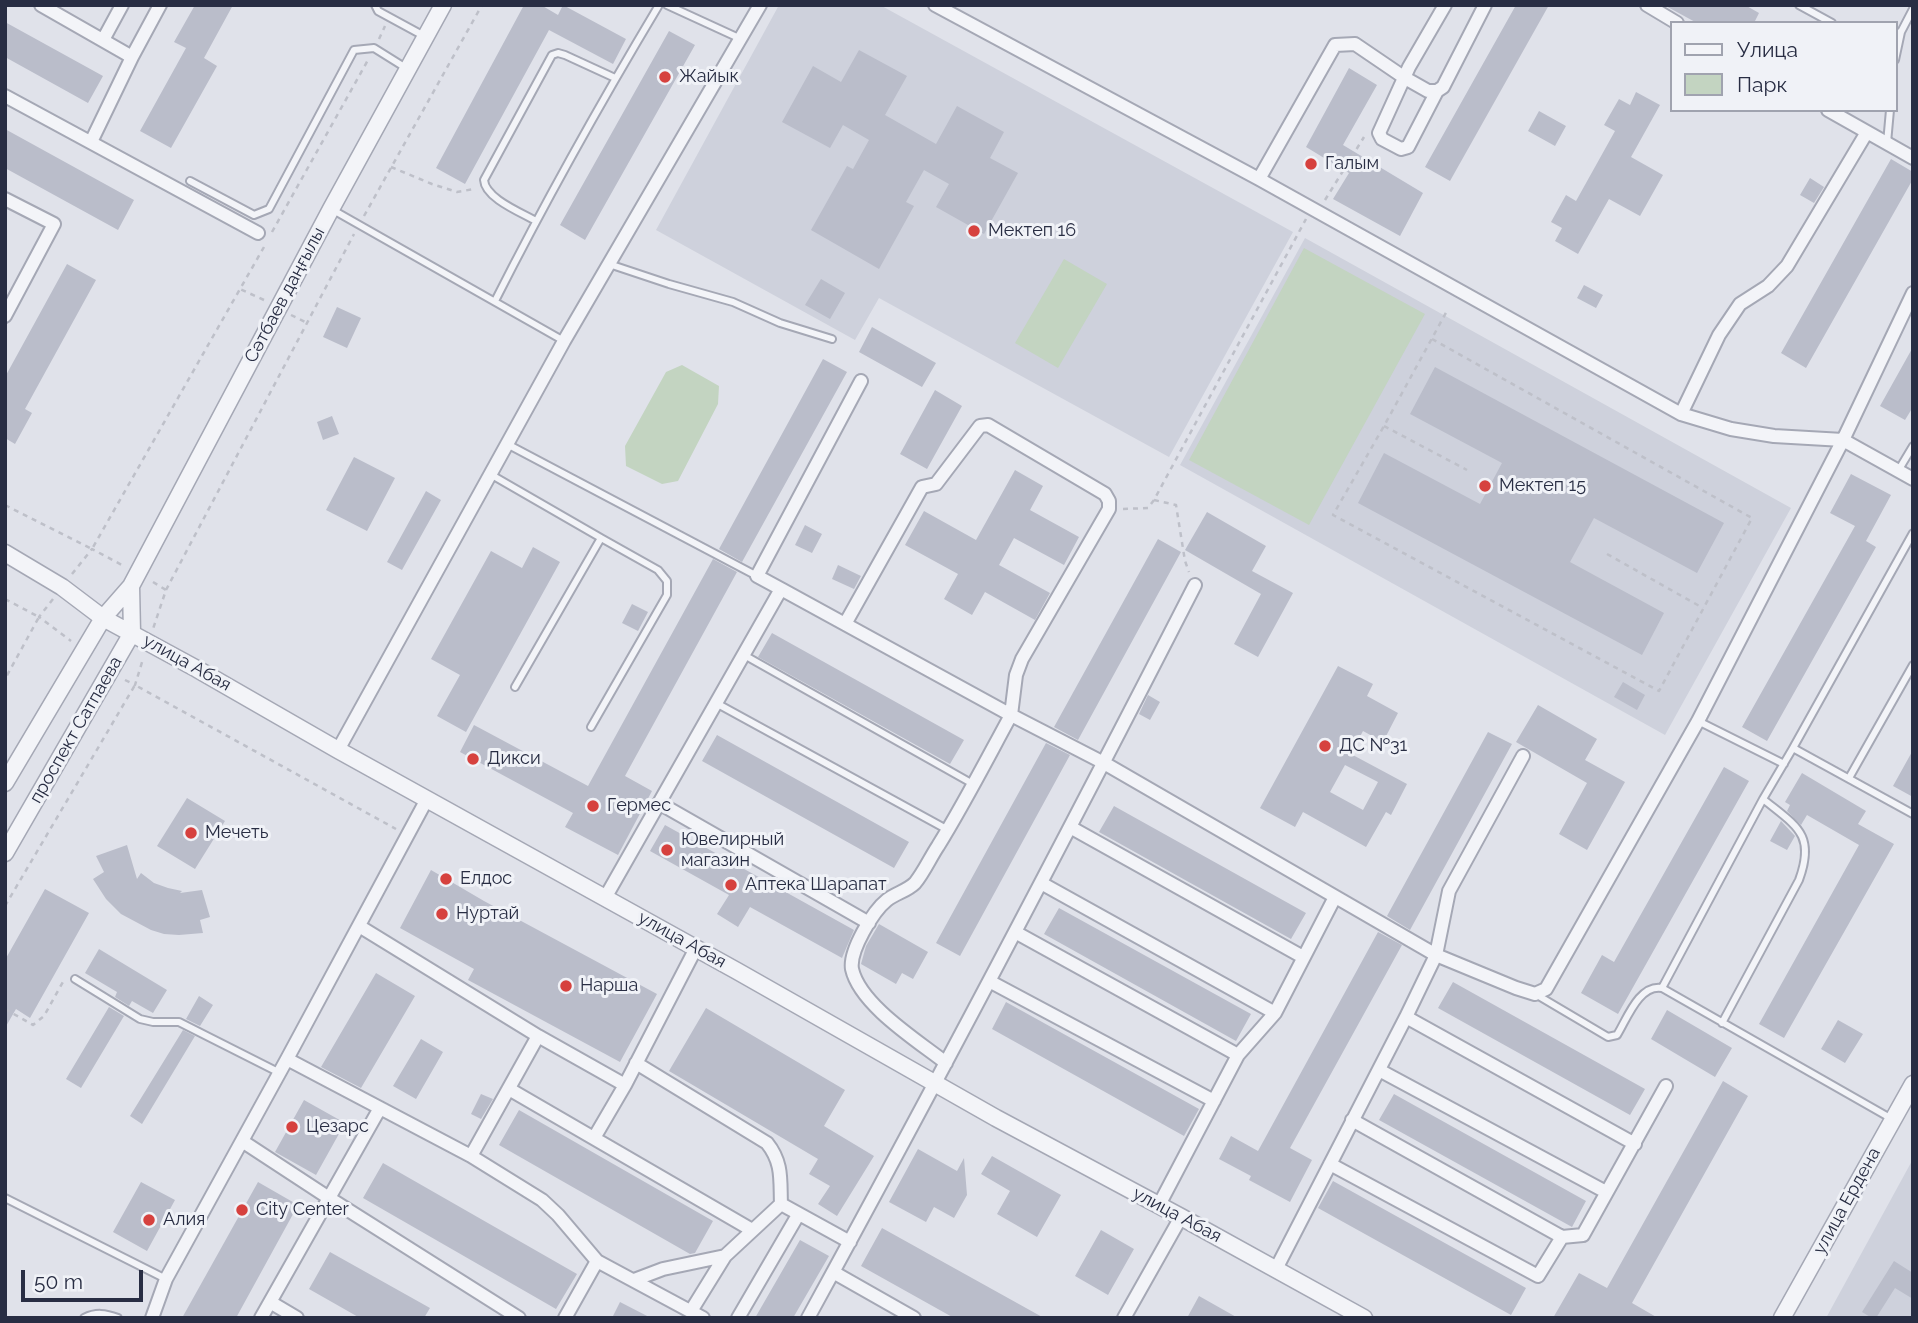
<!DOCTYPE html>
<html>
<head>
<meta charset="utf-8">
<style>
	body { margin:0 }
	#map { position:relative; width:1918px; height:1323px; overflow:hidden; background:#e0e2ea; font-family:Raleway,sans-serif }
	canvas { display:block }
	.frame { position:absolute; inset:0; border:7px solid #282d43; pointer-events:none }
	.legend { position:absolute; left:1670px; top:21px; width:228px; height:91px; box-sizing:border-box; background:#f0f2f7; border:2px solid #a0a3af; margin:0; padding:9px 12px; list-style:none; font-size:21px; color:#282d43 }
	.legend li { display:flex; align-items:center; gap:14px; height:35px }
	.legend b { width:35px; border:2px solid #a0a3af }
	.scale { position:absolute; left:21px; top:1270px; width:122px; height:32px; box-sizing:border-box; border:4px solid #282d43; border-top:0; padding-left:9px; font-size:21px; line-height:24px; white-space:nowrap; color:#282d43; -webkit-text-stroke:5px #f0f2f7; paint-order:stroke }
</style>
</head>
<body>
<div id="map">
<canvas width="1918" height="1323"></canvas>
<div class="frame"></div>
<ul class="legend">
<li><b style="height:9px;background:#f3f4f8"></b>Улица</li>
<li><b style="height:19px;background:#c3d4c1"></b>Парк</li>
</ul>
<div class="scale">50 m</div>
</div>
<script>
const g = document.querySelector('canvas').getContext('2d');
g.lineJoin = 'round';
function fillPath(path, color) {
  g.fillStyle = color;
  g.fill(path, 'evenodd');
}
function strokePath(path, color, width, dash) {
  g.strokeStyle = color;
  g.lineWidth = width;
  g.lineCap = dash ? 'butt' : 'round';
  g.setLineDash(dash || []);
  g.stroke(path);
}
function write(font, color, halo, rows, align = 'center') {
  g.font = font + ' Raleway,sans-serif';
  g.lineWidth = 6;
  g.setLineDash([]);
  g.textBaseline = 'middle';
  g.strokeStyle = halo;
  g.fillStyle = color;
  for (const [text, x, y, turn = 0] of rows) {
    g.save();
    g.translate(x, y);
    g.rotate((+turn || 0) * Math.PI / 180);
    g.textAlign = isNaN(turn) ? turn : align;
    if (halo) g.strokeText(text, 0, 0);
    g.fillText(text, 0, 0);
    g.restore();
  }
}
fillPath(new Path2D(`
	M779,5H880L1293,232L1169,457L879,298L855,340L656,230Z
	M1305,238L1791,508L1665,735L1180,465Z
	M1913,1159V1318H1826Z`), '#ced1dc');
fillPath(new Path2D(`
	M1304,248L1425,314L1309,525L1189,460Z
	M1064,259L1107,284L1058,368L1015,343Z
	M682,365L719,386L718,404L678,481L662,484L626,466L625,446L666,372Z`), '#c3d4c1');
fillPath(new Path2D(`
	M195,5H233L204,58L217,66L171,148L140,131L186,48L174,42Z
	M524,5H541L558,15L563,5L626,39L613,64L549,30L465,184L436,168Z
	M1516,5H1549L1450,181L1425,167Z
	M1664,5H1745L1759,13L1754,23H1697Z
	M5,22L103,76L88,103L5,57Z
	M669,31L695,45L585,240L560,225Z
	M859,50L907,76L885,115L936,144L957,106L1004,132L990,158L1018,173L984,234L936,207L949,184L924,170L906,202L914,206L879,269L811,230L847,166L853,169L869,140L843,125L830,148L782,122L813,66L841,82Z
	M1349,68L1377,85L1343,145L1423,193L1400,236L1333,199L1349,173L1306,147Z
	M1636,92L1660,105L1631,157L1663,175L1640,216L1609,199L1578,254L1555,241L1562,228L1551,222L1566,195L1576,201L1615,131L1604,125L1619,99L1630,105Z
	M1539,111L1566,126L1555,146L1528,131Z
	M5,129L134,200L118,230L5,168Z
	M1891,159L1913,172V179L1806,368L1781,353Z
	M1810,178L1824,187L1814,203L1800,195Z
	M67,264L96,280L25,409L32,413L15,444L5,438V377Z
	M821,279L845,293L830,319L805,305Z
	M1584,285L1603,295L1596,308L1577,298Z
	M337,307L361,318L347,348L323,337Z
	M872,327L936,363L922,387L859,352Z
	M1913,347V407L1905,420L1880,406Z
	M823,359L847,372L742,562L719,549Z
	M1435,367L1724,523L1697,573L1594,518L1570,562L1664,613L1642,655L1358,503L1384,453L1480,504L1502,463L1410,414Z
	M935,390L962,406L927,469L900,454Z
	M332,416L339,434L323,440L317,422Z
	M354,457L395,478L367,531L326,510Z
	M1015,470L1043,486L1030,510L1079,537L1064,565L1014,538L999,565L1050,593L1035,620L985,592L972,615L944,599L958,574L905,545L924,511L976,540Z
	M1851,474L1891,495L1866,541L1876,547L1767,741L1742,727L1855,526L1830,513Z
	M426,491L441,500L402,570L387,562Z
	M1207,512L1266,546L1252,571L1293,593L1258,657L1234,644L1261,594L1185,550Z
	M805,525L822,534L812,553L795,545Z
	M1158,539L1181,552L1078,740L1054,727Z
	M533,547L560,562L466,732L437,716L460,675L431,659L491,551L522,568Z
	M713,559L737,572L625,776L652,791L618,855L565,827L573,813L460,752L474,725L588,786Z
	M838,565L861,576L854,589L832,579Z
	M632,604L648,612L638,631L622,623Z
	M772,633L964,740L950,764L758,657Z
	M1338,666L1373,684L1367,696L1398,713L1383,742L1363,731L1351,754L1407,784L1391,815L1386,812L1366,847L1303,812L1295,827L1260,808ZM1345,765L1378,782L1363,810L1330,792Z
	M1623,682L1645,695L1637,710L1614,697Z
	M1148,695L1160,702L1150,720L1139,714Z
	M1538,705L1597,739L1585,760L1625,782L1587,850L1559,834L1587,783L1516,742Z
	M1488,732L1512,744L1410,930L1387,916Z
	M717,735L909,842L894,868L702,761Z
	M1046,743L1070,755L960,956L936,943Z
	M1913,750V797L1893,786Z
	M1724,767L1749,781L1618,1014L1581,993L1602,955L1614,962Z
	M1802,773L1866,811L1858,824L1894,844L1784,1038L1759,1024L1859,845L1807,815L1801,825L1787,811L1790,805L1785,802Z
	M187,798L225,821L195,869L157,846Z
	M1114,806L1306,913L1291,939L1099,832Z
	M1781,821L1795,836L1787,850L1770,841Z
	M665,825L854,930L842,958L750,907L738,927L717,914L729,895L650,851Z
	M127,845L137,879L141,873L154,883L168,888L182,891L180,893L202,890L210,917L200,920L203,933L179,935L164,934L151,930L121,914L106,899L93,879L104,872L96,856Z
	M431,870L484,901L657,994L620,1062L468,980L474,969L400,928Z
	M45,889L89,913L30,1018L16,1009L5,1028V960Z
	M1059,908L1251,1014L1236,1041L1044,934Z
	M879,924L928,952L913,979L902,973L896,984L861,964L866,946Z
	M1378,932L1402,945L1290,1148L1312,1160L1290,1202L1249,1180L1251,1176L1219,1159L1231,1136L1258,1151Z
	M99,949L167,990L153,1013L132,1001L129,1006L115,997L117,992L85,973Z
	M376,973L415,996L361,1088L321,1067Z
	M1453,982L1645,1089L1630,1115L1438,1008Z
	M199,996L213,1005L200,1026L186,1019Z
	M1006,1002L1199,1109L1184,1136L992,1029Z
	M109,1007L124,1016L81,1088L66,1079Z
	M706,1008L845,1090L824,1126L874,1156L837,1216L818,1204L830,1186L809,1174L818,1159L669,1071Z
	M1667,1010L1732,1048L1715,1077L1651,1039Z
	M1838,1020L1863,1034L1845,1063L1821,1049Z
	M183,1030L195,1036L142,1124L130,1116Z
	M421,1039L443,1052L416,1099L393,1086Z
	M1723,1081L1748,1096L1632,1303L1658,1318H1553L1579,1273L1607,1288Z
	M481,1094L493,1099L481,1119L471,1114Z
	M1394,1094L1586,1201L1572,1227L1379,1120Z
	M304,1100L345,1123L316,1175L275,1152Z
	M519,1110L713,1221L695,1253L690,1254L499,1145Z
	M918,1149L957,1171L964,1158L967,1195L954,1218L934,1207L926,1222L889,1202Z
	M992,1156L1061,1195L1037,1237L997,1214L1010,1191L981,1174Z
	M383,1163L577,1274L556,1309L363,1198Z
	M1333,1181L1526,1288L1511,1315L1318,1208Z
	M141,1182L175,1200L147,1251L113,1232Z
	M258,1182L298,1205L236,1318H182Z
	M882,1228L1044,1318H954L861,1266Z
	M1101,1230L1134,1249L1108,1295L1075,1276Z
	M800,1240L829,1256L793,1318H755Z
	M330,1252L430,1308L424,1318H360L309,1289Z
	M1894,1261L1913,1273V1299L1895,1288L1876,1318H1872L1862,1312Z
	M1199,1296L1238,1318H1187Z
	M620,1302L651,1318H612Z`), '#babdca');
const service = new Path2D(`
	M375,5L378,11L424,36
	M667,5L741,39
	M1799,5L1832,23
	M1895,33L1901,32L1913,9
	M1895,60L1901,32
	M1887,143L1890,110
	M190,181L254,215L269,209L354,50L374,48L406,68
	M333,210L564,341
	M536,221C520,212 485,198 484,180L552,55L558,53L565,55L615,78
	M609,264L669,284L733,302L780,323L832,339
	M495,301C546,200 601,102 659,5
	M507,444L757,576
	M1898,471L1913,446
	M490,474L601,538L515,687
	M1913,533L1793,748L1913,814
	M744,655L973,784
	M716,703L948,830
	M1698,721L1784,764
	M591,727L667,595V581L658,570L601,538
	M1849,778L1913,665
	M75,979L140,1019L153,1022H179L280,1073
	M1662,988L1763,799L1793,748
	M1537,995L1608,1037L1617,1035C1627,1019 1639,984 1662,988L1892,1119
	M1722,1023L1799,880C1816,834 1796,826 1763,799
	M5,1198L166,1279
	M84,1318C96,1312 105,1313 118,1318`);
const minor = new Path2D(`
	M41,5L132,57L160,5
	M935,5L1259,179L1681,414L1731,429L1774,436L1843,440L1913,479
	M1647,5L1677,23
	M103,40L122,5
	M1437,91L1408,147L1401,149L1382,139L1379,133L1409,67L1445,5
	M5,96L258,233
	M1828,110L1867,132
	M91,142L132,57
	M1259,179L1335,45L1355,44L1405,78L1428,91H1437L1443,87L1485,5
	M5,199L54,224L5,316
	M1681,414L1719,335L1740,304L1768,286L1787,266L1867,132L1913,158
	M781,589L757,576L861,381
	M845,624L922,487L936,484L980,426L988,425L1105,494L1109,501V509L1022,659L1016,675L1011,715L1104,763L1436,955L1449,891L1523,756
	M338,750L564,341L760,5
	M659,803L869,923
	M1070,827L1303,957
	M1041,883L1275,1013
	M605,898L781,589L1011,715C987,759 964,804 938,846C930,858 924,872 915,883C907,891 896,893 887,900C873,911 849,951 852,969C860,1005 918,1041 946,1063
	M359,926L538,1036
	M1015,932L1238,1055
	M989,981L1214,1101
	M1406,1017L1635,1144
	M287,1059L471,1156L538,1036L625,1085L696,948
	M636,1063L767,1143C783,1163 780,1180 781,1204L725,1256L691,1311
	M1379,1070L1606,1192
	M509,1089L752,1230
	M1352,1120L1562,1237
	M594,1138L625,1085
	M242,1141L329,1198L519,1318
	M471,1156L542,1200L558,1215L597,1261L703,1318
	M1330,1164L1538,1276L1562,1237L1583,1235L1666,1086
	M781,1204L850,1242
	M1159,1205L1238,1055L1275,1013L1335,897
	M1276,1269L1406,1017L1436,955L1516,988L1535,994L1546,989L1698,721L1843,440L1913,293
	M833,1272L914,1318
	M634,1280L663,1269L725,1256
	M270,1302L297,1318
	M152,1318L166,1279L287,1059L427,799
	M261,1318L380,1108
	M565,1318L597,1261
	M738,1318L798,1215
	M808,1318C941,1075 1069,831 1195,585
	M1124,1318L1181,1217`);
const tertiary = new Path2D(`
	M5,553L62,587L103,618L197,669L338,750L737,971L996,1118L1181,1217L1364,1318
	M5,783L103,618L131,586L331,209L443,5
	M5,853L132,633L131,586
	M1782,1318L1913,1084`);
strokePath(service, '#a5a8b5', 10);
strokePath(minor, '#a5a8b5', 16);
strokePath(tertiary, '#a5a8b5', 19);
strokePath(new Path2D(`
	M379,39L385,26
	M391,167L432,184L457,192L474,189
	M1325,200L1364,137
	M364,216L482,5
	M272,232L368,60
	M264,300L240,289L264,247
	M291,315L307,323
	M1432,339L1752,518L1659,691L1333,515L1384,426L1448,309
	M1384,426L1467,470
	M1154,500L1176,505L1185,561L1189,572
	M5,505L92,549L240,289
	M1123,509L1148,508L1154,500L1306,219
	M1607,554L1703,608
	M72,574L92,549L122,565
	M153,582L166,590L153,629
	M166,590L354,234
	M5,599L39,617L5,679
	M53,599L39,617L71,641
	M125,680L135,685L143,659
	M5,906L135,685L396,829
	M5,1009L33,1025L44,1016L64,980`), '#bec0c9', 2.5, [5, 5]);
strokePath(service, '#f3f4f8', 6);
strokePath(minor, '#f3f4f8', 12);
strokePath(tertiary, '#f3f4f8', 16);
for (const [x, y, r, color] of [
	[665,77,7,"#d6413e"],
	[1311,164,7,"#d6413e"],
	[974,231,7,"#d6413e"],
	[1485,486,7,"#d6413e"],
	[1325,746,7,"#d6413e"],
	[473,759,7,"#d6413e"],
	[593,806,7,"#d6413e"],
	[191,833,7,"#d6413e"],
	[667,850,7,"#d6413e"],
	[446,879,7,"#d6413e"],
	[731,885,7,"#d6413e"],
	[442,914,7,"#d6413e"],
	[566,986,7,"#d6413e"],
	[292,1127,7,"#d6413e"],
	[242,1210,7,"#d6413e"],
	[149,1220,7,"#d6413e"]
]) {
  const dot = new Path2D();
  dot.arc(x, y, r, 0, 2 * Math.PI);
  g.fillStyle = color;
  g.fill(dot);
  strokePath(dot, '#f0f2f7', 2.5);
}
write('18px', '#282d43', '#f0f2f7', [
	["Жайык",679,77],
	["Галым",1325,164],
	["Мектеп 16",988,231],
	["Мектеп 15",1499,486],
	["ДС №31",1339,746],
	["Дикси",487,759],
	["Гермес",607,806],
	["Мечеть",205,833],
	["Ювелирный",681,840],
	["магазин",681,861],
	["Елдос",460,879],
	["Аптека Шарапат",745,885],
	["Нуртай",456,914],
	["Нарша",580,986],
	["Цезарс",306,1127],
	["City Center",256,1210],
	["Алия",163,1220]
], 'left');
write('18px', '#282d43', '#f0f2f7', [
	["Сәтбаев даңғылы",285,295,-62],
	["улица Абая",187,663,29],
	["проспект Сатпаева",76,730,-60],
	["улица Абая",682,940,29],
	["улица Ердена",1847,1201,-61],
	["улица Абая",1177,1215,28]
]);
</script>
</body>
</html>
